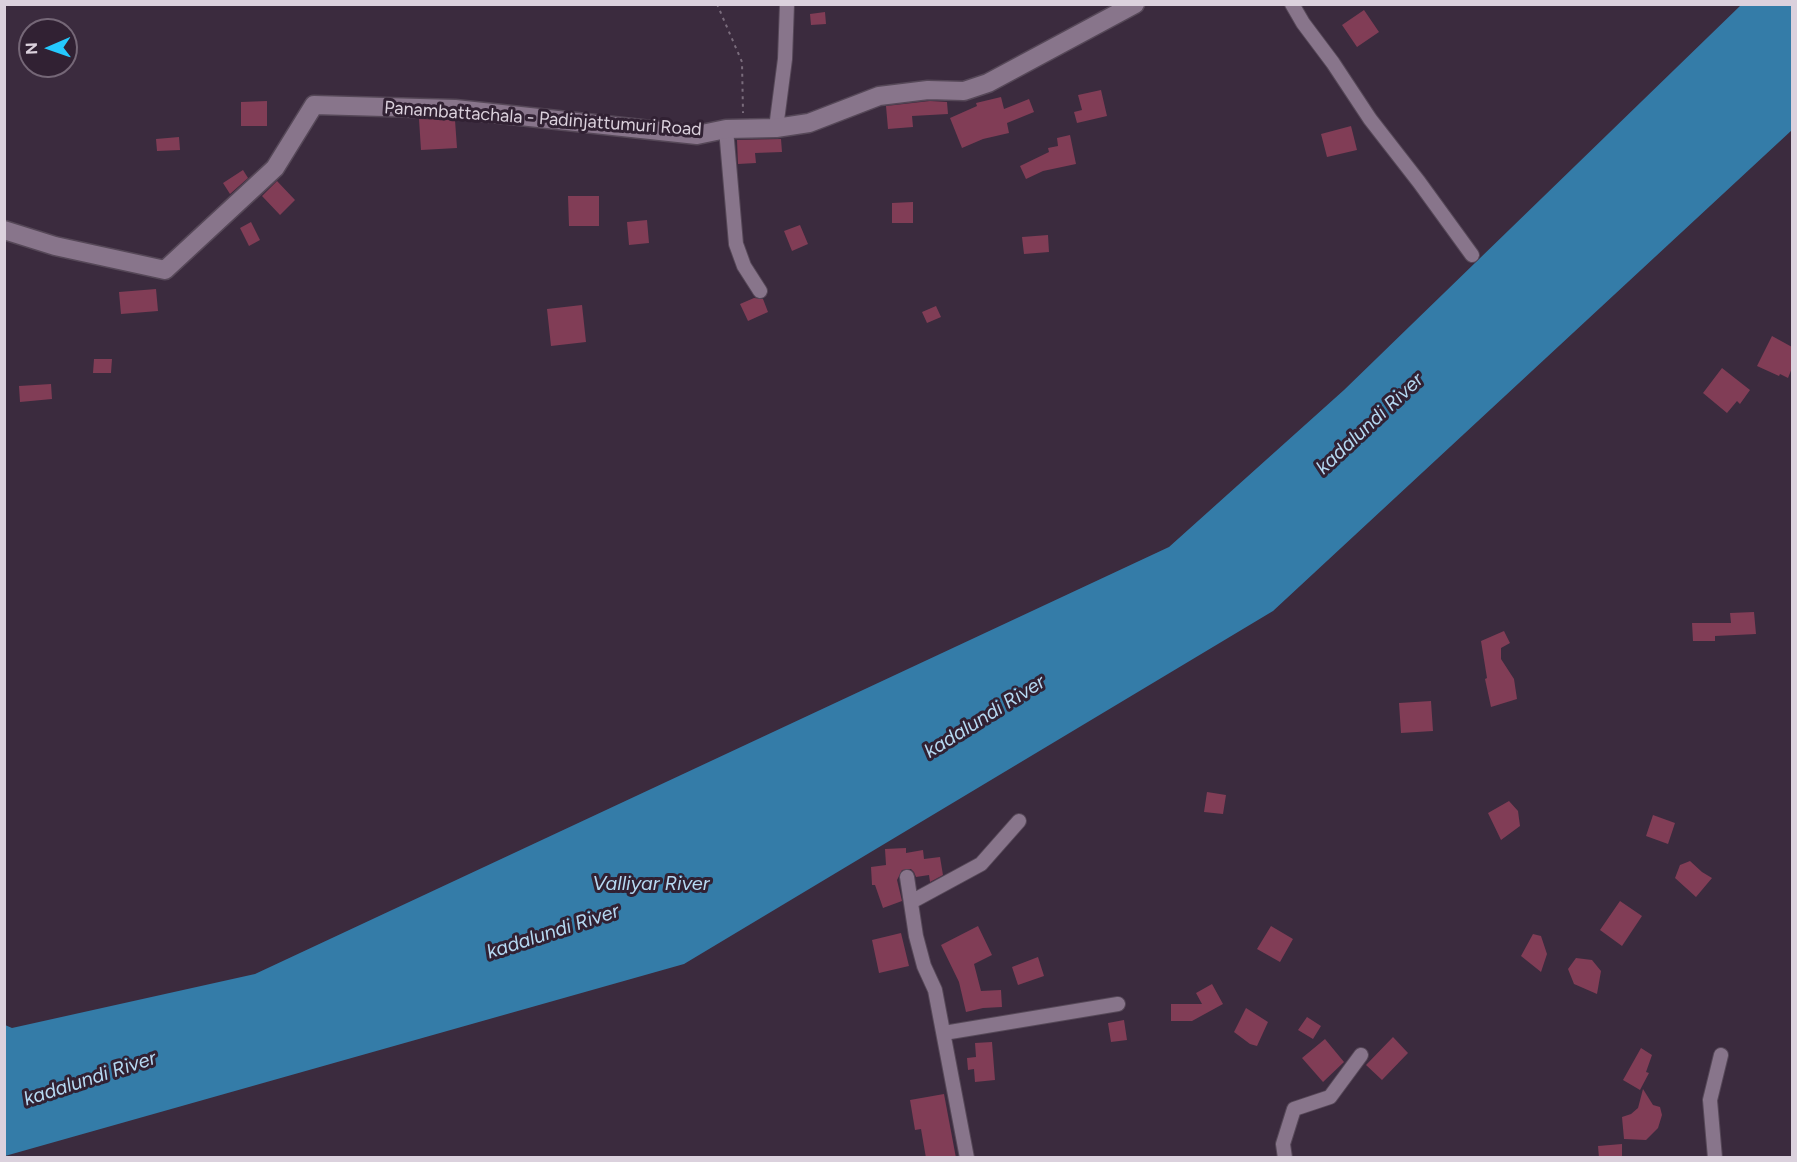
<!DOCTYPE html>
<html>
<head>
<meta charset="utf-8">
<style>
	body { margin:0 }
	#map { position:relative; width:1797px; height:1162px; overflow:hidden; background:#3b2b3e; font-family:Figtree,sans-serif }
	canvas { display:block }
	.frame { position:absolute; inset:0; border:6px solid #dbd1dd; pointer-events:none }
	.north { position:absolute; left:18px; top:18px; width:60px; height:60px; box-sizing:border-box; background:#312133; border:2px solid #756777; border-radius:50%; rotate:268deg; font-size:16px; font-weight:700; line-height:24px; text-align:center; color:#dbd1dd }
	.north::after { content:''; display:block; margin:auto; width:21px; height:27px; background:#25c9fe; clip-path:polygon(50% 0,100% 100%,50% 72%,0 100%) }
</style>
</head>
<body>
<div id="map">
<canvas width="1797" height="1162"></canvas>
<div class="frame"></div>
<div class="north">N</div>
</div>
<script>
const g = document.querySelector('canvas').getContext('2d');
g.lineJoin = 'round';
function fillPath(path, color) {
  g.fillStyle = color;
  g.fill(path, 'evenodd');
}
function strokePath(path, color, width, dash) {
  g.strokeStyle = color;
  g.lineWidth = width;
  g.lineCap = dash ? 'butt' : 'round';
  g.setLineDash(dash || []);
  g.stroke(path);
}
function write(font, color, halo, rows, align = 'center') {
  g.font = font + ' Figtree,sans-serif';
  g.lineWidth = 6;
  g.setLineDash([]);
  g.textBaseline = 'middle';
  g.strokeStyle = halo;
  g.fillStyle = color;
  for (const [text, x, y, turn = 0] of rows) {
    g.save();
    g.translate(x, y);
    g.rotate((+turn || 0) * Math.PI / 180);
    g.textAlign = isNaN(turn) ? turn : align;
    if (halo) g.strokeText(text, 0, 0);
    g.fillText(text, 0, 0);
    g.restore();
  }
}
fillPath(new Path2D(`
	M1741,5H1792V130L1273,611L684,964L5,1156V1025L12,1028L255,974L1169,547L1344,390Z`), '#347ca8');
fillPath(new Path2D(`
	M1364,10L1379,32L1357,47L1342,25Z
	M825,12L826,24L811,25L810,14Z
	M1101,90L1107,116L1077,123L1074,112L1082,110L1078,95Z
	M1001,97L1004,109L1029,99L1034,112L1007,123L1009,133L983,139L962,148L950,118L977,106L976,103Z
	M267,101V126H241V102Z
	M930,101L947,102L948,114L912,116L913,127L888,129L886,106Z
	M419,119L455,120L457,148L421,150Z
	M1351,126L1357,150L1327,157L1321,134Z
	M1070,135L1076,164L1043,171L1026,179L1020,166L1049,152L1048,148L1058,146L1057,138Z
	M179,137L180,150L157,151L156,139Z
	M781,139L782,152L755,153L756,163L738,164L737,140Z
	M243,170L248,178L230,194L223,183Z
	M277,181L295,200L280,215L262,196Z
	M568,196H599V226H569Z
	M913,202V223H892V203Z
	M647,220L649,243L629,245L627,222Z
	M251,222L260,240L249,246L240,228Z
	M800,225L808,244L792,251L784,231Z
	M1048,235L1049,252L1024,254L1022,237Z
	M156,289L158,311L121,314L119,292Z
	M754,298L763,299L768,312L748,321L740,304Z
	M582,305L586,342L551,346L547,309Z
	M936,306L941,317L927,323L922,312Z
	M1772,336L1792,347V368L1788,378L1780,374L1779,376L1757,366Z
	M94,359H112L111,373H93Z
	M1722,368L1750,390L1740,404L1737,401L1727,413L1703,393Z
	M51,384L52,399L20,402L19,386Z
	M1754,612L1756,634L1715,636V641H1693L1692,623H1731L1730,613Z
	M1504,631L1510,643L1501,648V659L1514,679L1517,699L1491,707L1485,679L1487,678L1481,641Z
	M1431,701L1433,731L1401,733L1399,703Z
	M1207,792L1226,795L1223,814L1204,812Z
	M1509,801L1518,811L1520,826L1501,840L1488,813Z
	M1653,815L1675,823L1668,844L1646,836Z
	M906,848V853L923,850L924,859L940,857L943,875L930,882L929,875L916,877L914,872L911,869L902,870L897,880L902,901L883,908L875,885H872L871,867L886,865L885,849Z
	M1690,861L1702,872L1712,878L1696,897L1675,878L1680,865Z
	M1620,901L1642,916L1622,946L1600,930Z
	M978,926L992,955L974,964L981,991L1001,990L1002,1007L983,1008L966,1012L959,982L941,945Z
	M1271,926L1293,939L1280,962L1257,949Z
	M901,933L909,966L879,973L872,940Z
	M1533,934L1541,936L1547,954L1541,972L1521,956Z
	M1038,957L1044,976L1018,985L1012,967Z
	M1576,958L1592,960L1601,971L1597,994L1574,984L1568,969Z
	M1212,984L1223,1004L1192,1021H1171V1004H1202L1196,993Z
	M1246,1008L1268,1022L1257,1046L1250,1044L1234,1032Z
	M1307,1017L1321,1026L1313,1039L1298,1030Z
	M1124,1020L1127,1040L1111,1042L1108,1023Z
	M1393,1037L1408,1053L1382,1080L1366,1065Z
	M1325,1039L1344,1062L1323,1082L1302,1058Z
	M992,1042L995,1080L975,1082L974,1069L968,1070L967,1058L976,1057L975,1043Z
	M1641,1048L1652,1055L1646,1072L1649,1073L1640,1090L1623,1080Z
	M1643,1089L1653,1105L1660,1107L1662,1115L1658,1128L1646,1140L1624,1139L1622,1117L1631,1114L1638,1108Z
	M944,1094L956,1158H926L921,1129L915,1130L910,1100Z
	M1622,1144V1158H1599L1598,1146Z`), '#813d56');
const street = new Path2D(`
	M1292,4L1303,23L1333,63L1370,119L1419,182L1472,255
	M776,128L785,59L787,4
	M726,129L736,244L744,266L760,291
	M907,877L916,936L924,966L935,990L967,1158
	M911,902L981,864L1019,821
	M944,1033L1118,1004
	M1285,1158L1283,1144L1294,1109L1330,1097L1361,1055
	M1715,1158L1710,1100L1721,1055`);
const secondary = new Path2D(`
	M4,230L55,246L165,270L275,168L314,105L455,109L697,135L726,129L776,128L809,123L879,96L928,90L964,91L988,83L1135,4`);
strokePath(street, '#564858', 16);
strokePath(secondary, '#564858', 21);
strokePath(new Path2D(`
	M717,4L742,62L743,113`), '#7a6c7c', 2, [3, 4.5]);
strokePath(street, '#88758b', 14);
strokePath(secondary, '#88758b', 18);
write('18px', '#dbd1dd', '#312133', [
	["Panambattachala - Padinjattumuri Road",543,119,4]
]);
write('italic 20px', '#b6d9f2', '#312133', [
	["kadalundi River",1370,424,-43],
	["kadalundi River",985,717,-32],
	["Valliyar River",651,884],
	["kadalundi River",553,932,-18],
	["kadalundi River",90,1079,-18]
]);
</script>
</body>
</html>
